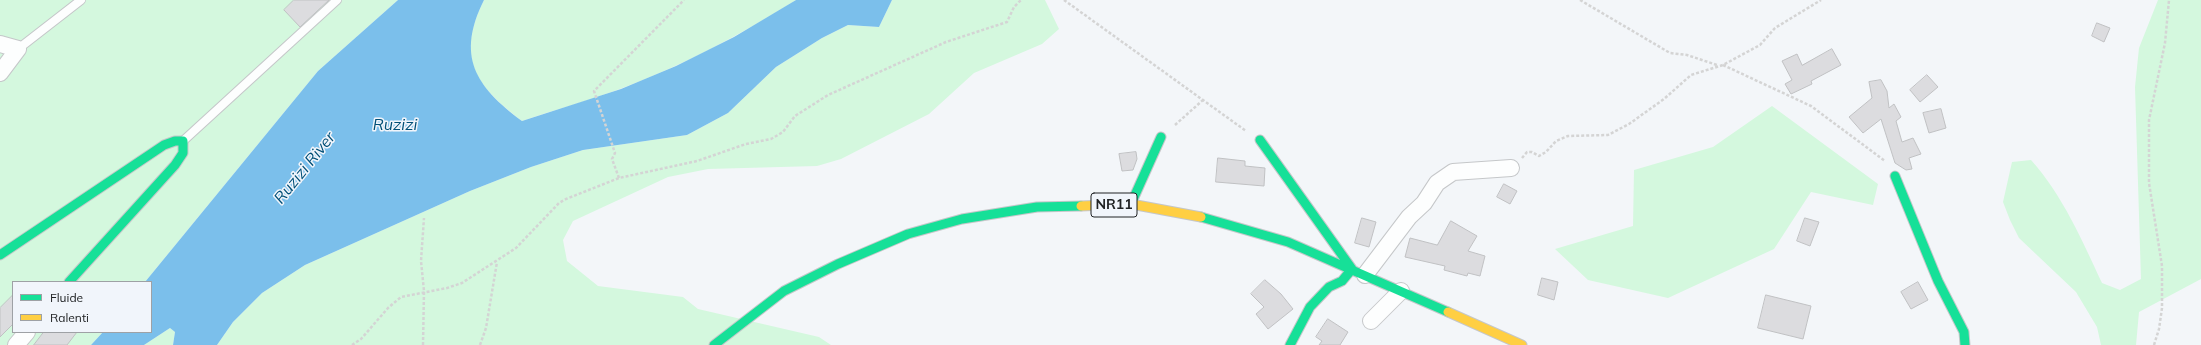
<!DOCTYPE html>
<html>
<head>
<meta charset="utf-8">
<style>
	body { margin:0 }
	#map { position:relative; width:2201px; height:345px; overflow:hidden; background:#f3f6f9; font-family:Mulish,sans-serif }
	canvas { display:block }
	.legend { position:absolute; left:12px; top:281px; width:140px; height:52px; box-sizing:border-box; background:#f1f5fb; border:1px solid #9ea1a5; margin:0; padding:5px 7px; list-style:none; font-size:12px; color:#212325 }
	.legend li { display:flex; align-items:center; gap:8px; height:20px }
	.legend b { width:20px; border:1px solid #9ea1a5 }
</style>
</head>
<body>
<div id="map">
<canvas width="2201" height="345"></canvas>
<ul class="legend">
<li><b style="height:5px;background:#16e098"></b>Fluide</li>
<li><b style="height:5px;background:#ffcf43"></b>Ralenti</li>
</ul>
</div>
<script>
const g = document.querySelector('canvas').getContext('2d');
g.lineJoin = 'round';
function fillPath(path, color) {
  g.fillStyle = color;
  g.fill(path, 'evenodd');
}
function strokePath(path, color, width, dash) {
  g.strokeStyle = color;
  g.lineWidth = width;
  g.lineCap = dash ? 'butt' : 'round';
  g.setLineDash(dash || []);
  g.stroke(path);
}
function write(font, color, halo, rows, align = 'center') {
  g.font = font + ' Mulish,sans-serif';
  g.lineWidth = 3;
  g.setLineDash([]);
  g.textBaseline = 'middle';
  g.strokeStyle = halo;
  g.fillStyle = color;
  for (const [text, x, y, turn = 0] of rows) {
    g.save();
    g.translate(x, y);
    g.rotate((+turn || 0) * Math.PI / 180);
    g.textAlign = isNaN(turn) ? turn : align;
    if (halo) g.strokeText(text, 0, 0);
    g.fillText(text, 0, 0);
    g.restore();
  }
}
fillPath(new Path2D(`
	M0,0H398L318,71L145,282H13V332H103L91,345H0Z
	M484,0H796C740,35 682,66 620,89C588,101 554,110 522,121C475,85 455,58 484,0Z
	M892,0H1045L1059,29L1042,44L974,73L929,114L841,159L817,166L708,169L668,177L573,221L563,240L567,261L598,286L683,297L698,309L819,337L831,345H217L233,322L262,293L305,265L470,191L531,167L583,150L687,135L728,113L776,67L822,38L848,25L879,27Z
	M2158,0H2201V279L2139,312L2136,345H2101L2097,327L2076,292L2019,238L2010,220L2003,202L2012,162L2031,160C2063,196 2082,240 2102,283L2120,290L2141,279L2135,87L2139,48Z
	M1772,106L1878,184L1873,205L1811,192L1774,249L1668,298L1588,280L1555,249L1633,226L1634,170L1713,147Z
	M170,328L175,332L173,345H144Z`), '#d4f8de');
fillPath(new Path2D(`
	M398,0H484C456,56 475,86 522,121L621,89L676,66L734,37L796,0H892L879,27L848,25L822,38L776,67L728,113L687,135L583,150L531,167L470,191L305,265L262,293L233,322L217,345H173L175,332L170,328L144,345H91L103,332H151V282H145L318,71Z`), '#7bbfeb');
const building = new Path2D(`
	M294,0H329L300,27L284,10Z
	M2097,23L2110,28L2104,42L2092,36Z
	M1832,49L1841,65L1811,81L1812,84L1791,94L1785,84L1792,80L1782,61L1797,54L1802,65Z
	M1927,75L1938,87L1920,102L1910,90Z
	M1881,80L1887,91L1889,108L1894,104L1901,117L1896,121L1902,142L1913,138L1921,154L1909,158L1912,169L1906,170L1895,163L1881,119L1863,133L1849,117L1872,98L1869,82Z
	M1941,109L1946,128L1929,133L1923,113Z
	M1136,152L1137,159L1133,170L1122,171L1119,154Z
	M1218,158L1245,161V166L1265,168L1264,186L1216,182Z
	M1504,184L1517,191L1510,204L1497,197Z
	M1362,218L1376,222L1369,247L1355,243Z
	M1805,218L1819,222L1810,246L1797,241Z
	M1451,221L1477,236L1468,251L1485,256L1480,276L1468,273L1467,276L1444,270L1445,266L1405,257L1410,238L1437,245Z
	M1542,278L1558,282L1554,300L1538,295Z
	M1265,280L1281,294L1293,309L1268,329L1256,314L1264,307L1251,294Z
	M1918,282L1928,300L1911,309L1901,292Z
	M13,295V324L0,337V308Z
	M1766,295L1811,306L1803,339L1758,328Z
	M1328,319L1348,332L1340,345H1319L1322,341L1316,337Z
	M44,332H77L67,345H34Z`);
fillPath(building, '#dcdcdf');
strokePath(building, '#c0c1c3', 1);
const lane = new Path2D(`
	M18,49L81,0
	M183,141L337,0`);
const street = new Path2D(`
	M0,44L18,49L0,73
	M1365,275L1409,217L1424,203L1437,183L1453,172L1511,168
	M1371,321L1401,291
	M16,345L27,332`);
const fast = new Path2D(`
	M1260,140L1352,269L1342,281L1329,287L1310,307L1290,345
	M1895,176L1938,281L1964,332L1965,345
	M1131,204L1161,137
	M1201,217L1288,242L1448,312
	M0,255L164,145L175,141H183V153L175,165L69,282
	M714,345L784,291L838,264L908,234L962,219L1037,207L1081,206`);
const slow = new Path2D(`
	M1081,206L1131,204L1201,217
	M1448,312L1522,345`);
strokePath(lane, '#c5c7c9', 10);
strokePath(street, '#c5c7c9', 18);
strokePath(fast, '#c5c7c9', 11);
strokePath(slow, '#c5c7c9', 11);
strokePath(new Path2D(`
	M1064,0L1246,131
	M1580,0L1670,53L1687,55L1717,65
	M1723,65L1811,106L1885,161
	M1175,125L1203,100
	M1522,158L1527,152H1532L1539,156L1546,152L1556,141L1568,136L1608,135L1629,124L1664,99L1691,75L1723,65L1760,45L1775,28L1821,0
	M619,178L612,159L615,153L594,91L684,0
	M352,345L361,339L388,308L401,297L447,288L462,283L516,248L559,203L566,199L619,178L697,161L746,144L771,139L783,132L795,116L828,95L946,42L1007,22L1014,7L1021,0
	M423,345L424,291L421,261L424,218
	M480,345L486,328L497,262
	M2154,345L2159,329L2162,308V266L2149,183V120L2165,43L2169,0`), '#d4d4d4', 2.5, [3, 2]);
strokePath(lane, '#fdfefe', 8);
strokePath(street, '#fdfefe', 16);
strokePath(fast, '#16e098', 9);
strokePath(slow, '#ffcf43', 9);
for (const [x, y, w] of [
	[1114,205,46]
]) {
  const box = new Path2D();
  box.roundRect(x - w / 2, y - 12, w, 24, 3);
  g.fillStyle = '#f1f5fb';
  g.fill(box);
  strokePath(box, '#212325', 1);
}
write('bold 14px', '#212325', null, [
	["NR11",1114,205]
]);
write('italic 16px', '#004f77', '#f1f5fb', [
	["Ruzizi",395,125],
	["Ruzizi River",305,168,-51]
]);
</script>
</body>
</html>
